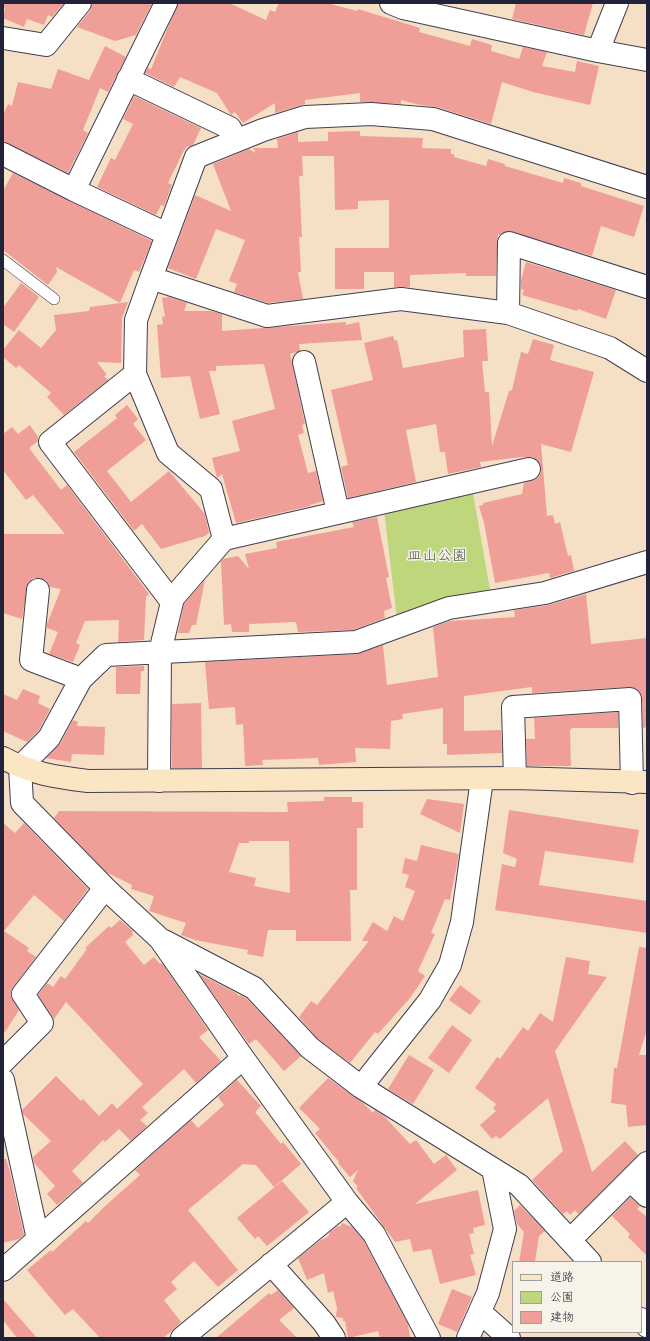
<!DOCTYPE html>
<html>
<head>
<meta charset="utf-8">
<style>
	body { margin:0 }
	#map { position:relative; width:650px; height:1341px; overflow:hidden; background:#f5dfc5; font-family:Dekko,"Klee One",sans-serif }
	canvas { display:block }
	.frame { position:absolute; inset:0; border:4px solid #22223b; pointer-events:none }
	.legend { position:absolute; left:512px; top:1261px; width:130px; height:72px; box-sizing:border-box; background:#f7f3e8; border:1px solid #a29fa3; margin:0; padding:5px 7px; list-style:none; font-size:12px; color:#22223b }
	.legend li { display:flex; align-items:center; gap:8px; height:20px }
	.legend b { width:20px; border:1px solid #a29fa3 }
</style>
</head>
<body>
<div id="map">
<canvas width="650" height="1341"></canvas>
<div class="frame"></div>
<ul class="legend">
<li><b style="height:5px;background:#fbe6c4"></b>道路</li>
<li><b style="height:11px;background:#bed77c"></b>公園</li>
<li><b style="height:11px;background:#ef9f98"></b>建物</li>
</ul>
</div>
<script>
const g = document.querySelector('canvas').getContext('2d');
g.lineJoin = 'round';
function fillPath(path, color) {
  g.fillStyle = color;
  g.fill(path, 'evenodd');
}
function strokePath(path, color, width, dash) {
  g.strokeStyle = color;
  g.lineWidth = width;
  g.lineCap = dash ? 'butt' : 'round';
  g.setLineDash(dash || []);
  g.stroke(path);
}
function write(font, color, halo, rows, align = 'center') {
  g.font = font + ' Dekko,"Klee One",sans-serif';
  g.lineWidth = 3;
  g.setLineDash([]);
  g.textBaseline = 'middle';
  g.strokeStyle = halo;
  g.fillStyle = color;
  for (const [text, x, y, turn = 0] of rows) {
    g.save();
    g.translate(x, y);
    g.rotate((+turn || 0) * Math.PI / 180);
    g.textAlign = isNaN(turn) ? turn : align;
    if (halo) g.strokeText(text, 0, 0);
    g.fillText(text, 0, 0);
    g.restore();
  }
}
fillPath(new Path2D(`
	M471,482L492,601L398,627L383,502Z`), '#bed77c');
fillPath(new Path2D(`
	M3,3H64L52,17L48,15L44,25L27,19L24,27L3,18L5,9Z
	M92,3H152L136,35L115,41L77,27L90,11Z
	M178,3H229L266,20L270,10L275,12L279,3H327L357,11L358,9L420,28L419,32L470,46L472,39L492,45L491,51L519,59L523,47L547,52L542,66L575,72L577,61L599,66L590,105L533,92L502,82L491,124L437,107L420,105L401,100V104L360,102V93L305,100V104L275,113V103L243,123L235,112L231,115L217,93L180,77L174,87L145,73L148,68L151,69Z
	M516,3H593L584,35L512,19Z
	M105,46L126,57L108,92L100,88L83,130L88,133L68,173L3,141V115L8,104L12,106L18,82L51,89L58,69L89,80Z
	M134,96L201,128L193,145L189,147L187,146L183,152L168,183L172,185L164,206L161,205L156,215L97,187L111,158L115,160L133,124L123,119Z
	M360,131V136L423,138L422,148L451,149V154H454V157L486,166L488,159L505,164V166L563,183L564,178L581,183V186L644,206L634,237L601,226L592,256L507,231L500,235L498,234L496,276H466V273L410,275V287H394V272H364V289H335V248H389V200L358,201V209L335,210L334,156H302L303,176H299L302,237H299L301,272H298L303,299L268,303L234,292L237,284L229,281L245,240L216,229L196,279L168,268L195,195L231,211L213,164L249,149L256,153L253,148H278L277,139L298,132V142L328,141V132Z
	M13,173L152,241L139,272L134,270L120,303L56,267L57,272L48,285L3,250V191Z
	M526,262L616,290L606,319L578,309L577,311L522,295L524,290L521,289V280Z
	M21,283L39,297L14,332L3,324V308Z
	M169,297L187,303L184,311H211L222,314V331L346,322V325L359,322L362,340L299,344L300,351L290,354L305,424L302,425L304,433L298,435L308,473L316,471L323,501L310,505V506L236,523L222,474L217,478L212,458L240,451L232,421L275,409L264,364L216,366V371H209L220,414L200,419L190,376L161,378L157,325L163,324L162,316L165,317L162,298Z
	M128,302L122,318L121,363L97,362L107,375L104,376L108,380L64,415L47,397L51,393L19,365L16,368L3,357V350L19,330L41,348L56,330L54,315L89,311L90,307Z
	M486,329L488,361H482L485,392H489L492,446L509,391L512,390L521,352L528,354L533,339L554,345L550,360L594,372L571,452L541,444L547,516L553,515L555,524L560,522L568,556L571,555L574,571L550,578L549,573L495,583L484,523L479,506L483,505V503L522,494L524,483L538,478L541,472V466L538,461L533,457H521L480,462L481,467L448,474L445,452H440L436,424L406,430L416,482L348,498L341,467L348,465L331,390L373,380L364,343L393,336L395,341L397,340L403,368L464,357L463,330Z
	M127,405L138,419L133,424L146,440L107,471L131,502L169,471L205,514L209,533L205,536L161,549L142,524L134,531L74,452L117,418L115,415Z
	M30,425L38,437V441L29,448L61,490L67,485L149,594L146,597L144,640L118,642L119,620L85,621L76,643L80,645L73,662L49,654L58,632L47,628V624L61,589L50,587L46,580L40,578H33L28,583L22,619L3,613V534H65L33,495L26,500L3,470V434L12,427L18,434Z
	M377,517L389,577L386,578L392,608L384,611L385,618L353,630L298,632L296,622L249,624V632H232L231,624L224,625L221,562L223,559L238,556L249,569L245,554L277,548L276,542L354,527L352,522Z
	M205,580L196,625H192L189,633H178L184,604Z
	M586,594L591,644L647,638V727L643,728L642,698L640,692L635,688L629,687L532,693V687L464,696V731L501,730L502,753L447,755V744H443V708L402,714L403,719L391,721L390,749L355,748L356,762L319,765L318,758L262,760L263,765L245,766L243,724L236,725L235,707L209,709L205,662L357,654L383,645L387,685L438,677L433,627L450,621L515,617L514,610L549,605Z
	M144,666V671H141L140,694H116V667Z
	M23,689L40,696L38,703L50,709L39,730L27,742L3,731V694L17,700Z
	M201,703L202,768H172V704Z
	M618,712V728H572L570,730L571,766H527L526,739H535L534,718Z
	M73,720L78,722L77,726L105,727L104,755L72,754L71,762L46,758L60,744Z
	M324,797H352V802H363V828H357V890H350L351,941H296V930H268L263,957L247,954L248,950L195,940L181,935L186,923L149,911L154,896L131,889L132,885L106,872L54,818L59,811L288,812L287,802L324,801ZM249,841H289L290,893L254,886L256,878L229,872L239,843H249Z
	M427,799L464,804L460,833L420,814Z
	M509,810L639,830L633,863L545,851L539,885L647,901V933L495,910L502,864L515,867L517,859L503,853Z
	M3,823L15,833L24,823L88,889L64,921L34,895L4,931L29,948L27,951L36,957L13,987L11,994L19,1010L3,1035Z
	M421,845L459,854L450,900L445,899L431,933L435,934L418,971L425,976L410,998L378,1034L375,1032L350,1063L318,1039L299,1017L311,1001L317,1005L369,941H362L373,922L387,931L394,916L403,921L415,891L405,887L409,875L402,873L405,858L417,861Z
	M120,920L133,931L132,933L133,935L125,942L144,965L154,957L160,964L162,963L208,1030L199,1037L221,1061L196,1083L184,1069L142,1107L148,1113L140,1120L147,1126L131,1141L119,1129L105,1142L103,1140L72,1171L83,1183L57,1205L47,1194L55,1186L34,1163L33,1157L51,1141L23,1114L22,1110L56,1076L81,1101L83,1099L99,1116L112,1103L117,1109L143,1084L66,1002L54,1019L38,995L47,983L53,987L61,976L65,979L87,949L85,948L109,926L111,928Z
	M639,947L647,948V1030L639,1055H647V1125L628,1127L626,1105L611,1103L614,1068H617Z
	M566,957L590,961L588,974L607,977L555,1051L592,1172L625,1141L638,1155L582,1211L578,1214L575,1210L570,1215L567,1211L563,1214L532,1180L563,1151L548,1098L500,1139L496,1136L492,1139L480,1125L496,1111L493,1108L496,1104L475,1088L497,1057L500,1059L523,1027L528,1031L540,1013L553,1022Z
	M199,974L236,993L239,996L240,995L246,998L301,1056L284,1071L256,1039L249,1044Z
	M460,985L481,1001L470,1015L449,1000Z
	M452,1025L472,1040L449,1073L428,1058Z
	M409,1055L434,1070L413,1104L388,1089Z
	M328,1078L363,1103L373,1113L375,1110L384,1116L410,1144L416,1140L434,1164L446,1155L457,1170L415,1204L478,1190L485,1225L473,1228L474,1233L469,1234L474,1254L470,1255L476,1275L440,1284L431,1249L413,1252L410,1239L395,1242L356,1188L358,1187L353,1181L358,1170L350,1177L338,1163L339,1162L315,1133L320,1129L299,1108Z
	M237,1080L261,1106L255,1112L281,1144L283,1142L301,1164L274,1187L256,1165L243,1164L188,1210L238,1270L218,1287L194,1261L171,1282L177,1289L164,1300L181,1322L173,1330L163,1338H100L73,1309L65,1315L27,1270L51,1250L52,1252L86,1221L88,1223L104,1207L140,1175L135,1170L191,1120L198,1128L224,1105L218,1097Z
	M3,1159H6L10,1172L24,1235L19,1239L3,1243Z
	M282,1181L309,1212L267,1246L258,1236L255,1239L237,1218Z
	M630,1197L640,1206L637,1209L647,1217V1256L628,1237L630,1234L612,1216Z
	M520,1205L545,1231L539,1236L535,1262H519L524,1232L517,1224L514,1211Z
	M342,1223L352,1227L364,1241L408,1324L410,1338H380L378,1331L348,1338L345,1321H343V1318L336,1317L337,1308L333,1291L328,1293L324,1273L307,1280L298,1258L321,1240L328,1237L330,1232L338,1226L340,1227Z
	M452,1289L472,1297L457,1332L438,1324Z
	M278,1290L294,1308L279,1320L297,1338H216L269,1293L271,1295Z
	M3,1299L37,1338H17L3,1320Z`), '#ef9f98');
const lane = new Path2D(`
	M3,260L54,299`);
const street = new Path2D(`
	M391,3L403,8L598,51
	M617,3L598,51L647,60
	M3,38L46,45L80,3
	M128,79L230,128L237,140
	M3,154L74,190L167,234
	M74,190L166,3
	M151,278L196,157L263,130L305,117L371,114L433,119L647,187
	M508,313L509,243L647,287
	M304,362L338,512
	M135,374L50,442L172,602
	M224,539L211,489L168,453L135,374L136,320L151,278L267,316L401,299L508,313L610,348L647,371
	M38,590L31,660L81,679
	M515,778L513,707L630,699L632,783
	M159,781L160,652L173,598L224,539L529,469
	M164,941L254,988L310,1048L361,1087L519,1185L590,1262
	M3,1062L42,1023L23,994L105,888
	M3,1080L38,1239
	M361,1087L430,1000L450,965L462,922L482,779
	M630,1180L647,1196
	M347,1202L374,1234L429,1338
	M570,1240L647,1163
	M271,1264L324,1323L334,1338
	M3,1270L243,1058L160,939L105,888L22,803L20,767L49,738L81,679L106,655L356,642L449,608L545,593L647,562
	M480,1312L509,1338
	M641,1319L647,1326
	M182,1338L347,1202L243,1058
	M468,1338L488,1293L505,1229L493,1169`);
const secondary = new Path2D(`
	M3,758C33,774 55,777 88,781L515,778L647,782`);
strokePath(lane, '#423e50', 12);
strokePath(street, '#423e50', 24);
strokePath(secondary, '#423e50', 24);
strokePath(lane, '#fff', 11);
strokePath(street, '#fff', 22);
strokePath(secondary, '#fbe6c4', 22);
write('15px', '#51584e', '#f7f3e8', [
	["皿山公園",437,558]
]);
</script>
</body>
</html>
